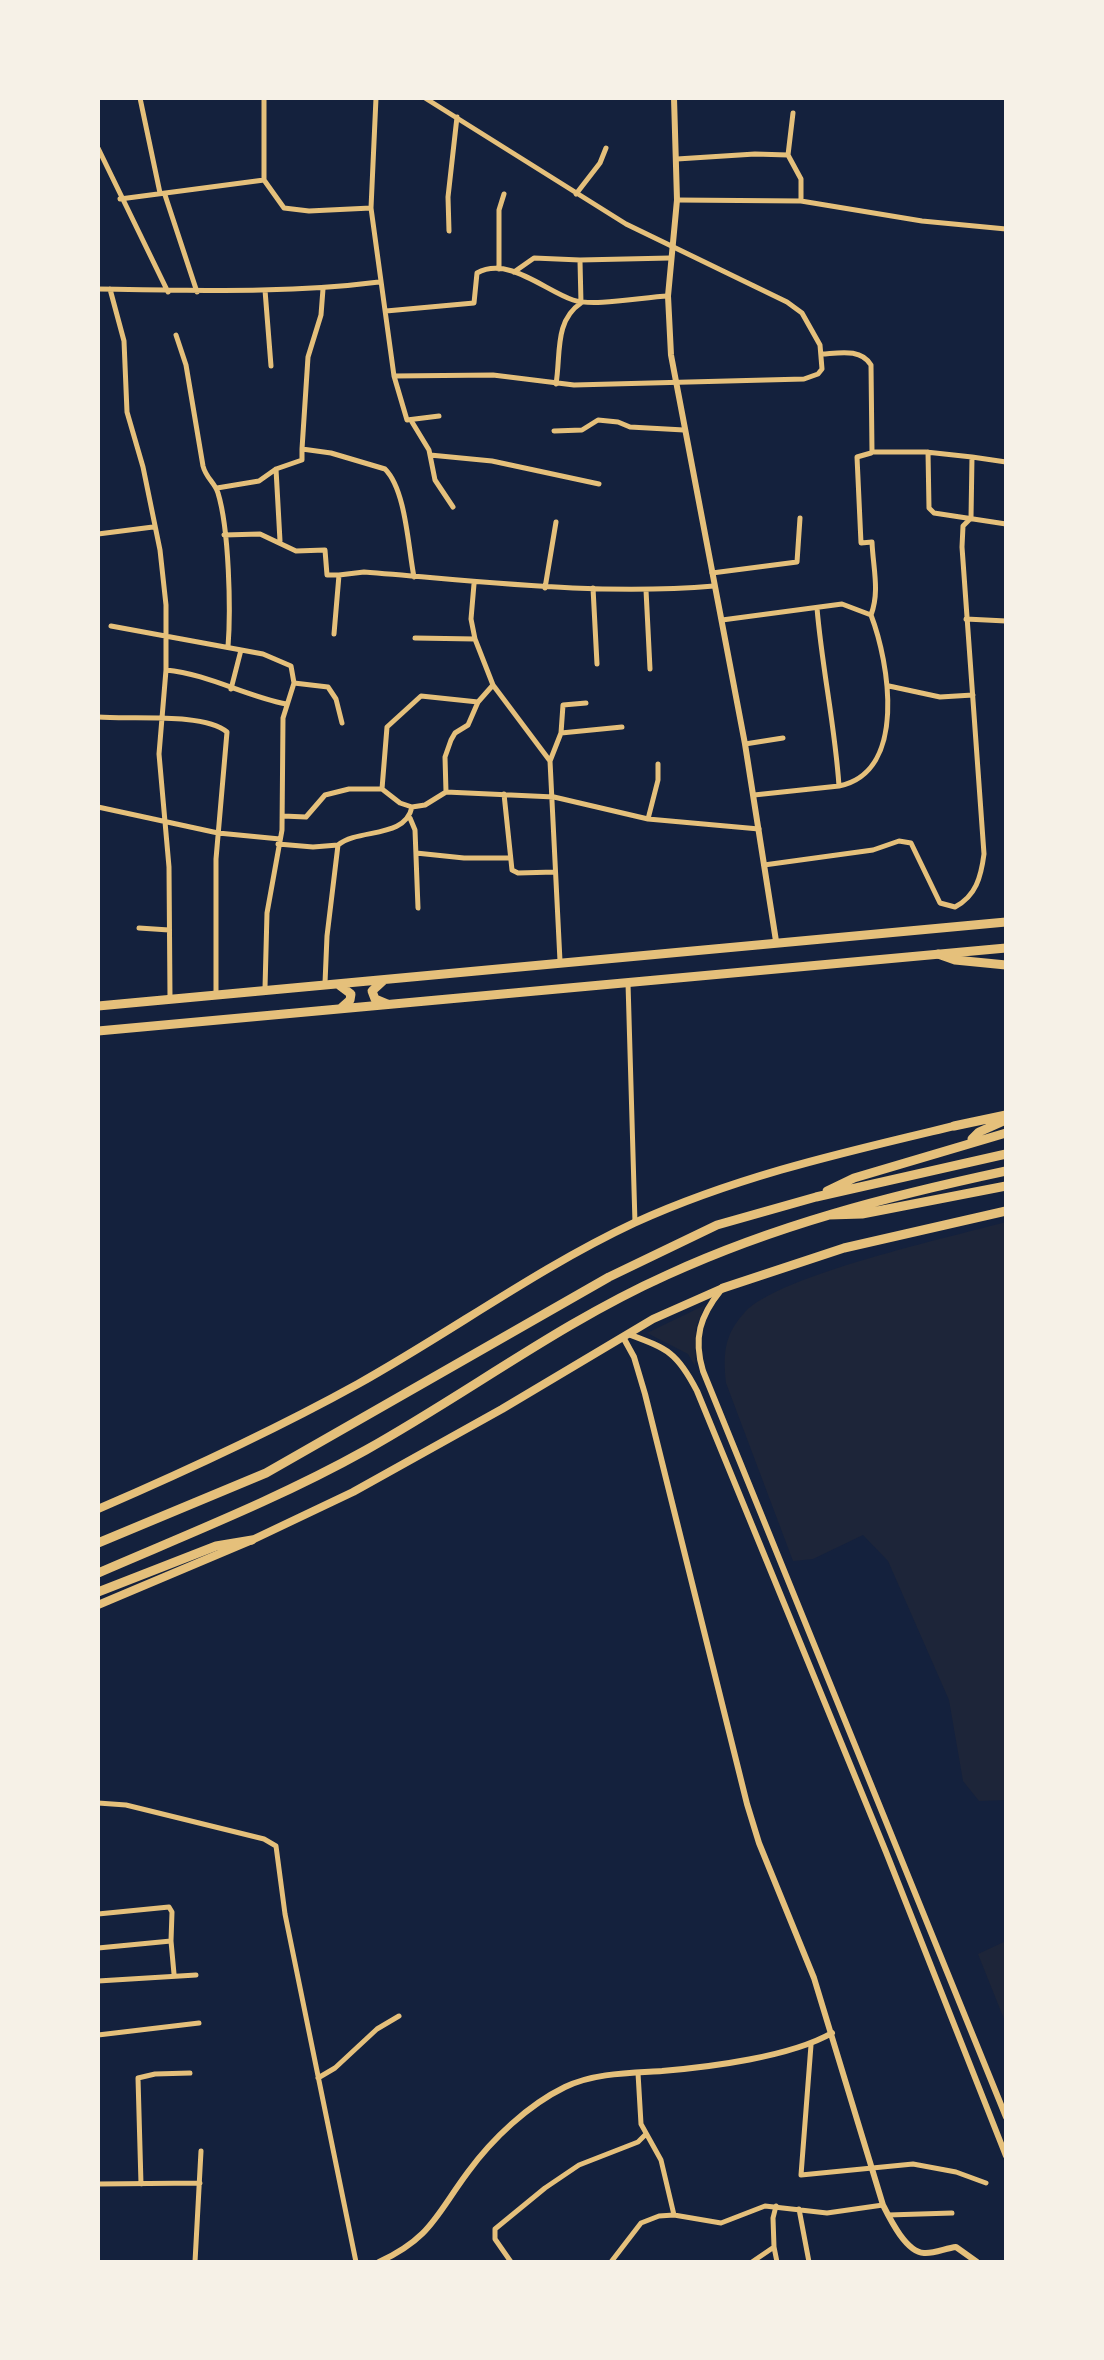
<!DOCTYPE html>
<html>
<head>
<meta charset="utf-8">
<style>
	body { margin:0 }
	#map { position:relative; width:1104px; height:2360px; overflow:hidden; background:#14213d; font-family:"Alegreya Sans",sans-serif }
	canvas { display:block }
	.frame { position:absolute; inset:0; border:100px solid #f6f1e7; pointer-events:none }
</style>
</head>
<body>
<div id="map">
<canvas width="1104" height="2360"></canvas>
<div class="frame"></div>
</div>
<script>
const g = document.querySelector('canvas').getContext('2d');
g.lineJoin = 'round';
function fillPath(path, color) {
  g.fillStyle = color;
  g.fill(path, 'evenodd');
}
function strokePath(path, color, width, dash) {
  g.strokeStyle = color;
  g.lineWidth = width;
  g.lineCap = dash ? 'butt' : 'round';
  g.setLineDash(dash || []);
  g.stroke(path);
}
fillPath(new Path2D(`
	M1006,1222V1800L979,1801L963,1781L949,1700L888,1561L863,1535L813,1559L793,1561L726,1383C723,1353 724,1335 745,1312C779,1275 951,1237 1006,1222Z
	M705,1305L696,1327L695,1366L688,1354L647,1333Z
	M1006,1941V2024L978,1954Z`), '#1d2539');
strokePath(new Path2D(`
	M140,98L160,193
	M264,98V180L284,208L309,211L371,208
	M376,98L371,208L394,376L407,420L439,416
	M98,148L168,292
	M788,155L793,113
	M677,159L755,154L788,155L801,179V201
	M576,194L600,163L606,148
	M165,195L197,292
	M120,199L264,180
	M677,200L801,201L922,221L1006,229
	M449,231L448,197L457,117
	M499,269V210L504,194
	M514,272L534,258L580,260L670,258
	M98,289C192,290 285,294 379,282
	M110,289L124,341L127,412L143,467L160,550L166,605V670L159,754L169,867L170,998
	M323,289L321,315L308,357L302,449L331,453L385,469C406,490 408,547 414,577
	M265,290L271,366
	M386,311L474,303L477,273C508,256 544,290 573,300C594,307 643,297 668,296
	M176,335L186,365L203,466C206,478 215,483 218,493C229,529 231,609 228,647
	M394,376L493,375L574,385L804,379L818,374L822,369L820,345L802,313L787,302L626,224L425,98
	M556,384C561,355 554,321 581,303L580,261
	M412,422L429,450L435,480L453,507
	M554,431L582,430L598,420L618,422L630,427L684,430
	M928,452L929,508L934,513L1006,524
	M871,453L857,457L861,543L872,542C873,568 880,591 871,615
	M430,455L492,461L599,484
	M972,457L1006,462
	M276,469L280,541
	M217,488L259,481L276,469L302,460V449
	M98,534L153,527
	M224,535L260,534L296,551L325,550L327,575H339L334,634
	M712,573L797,562L800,518
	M339,575L364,572C481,581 596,596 714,586
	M474,584L471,619L475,639L493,685L550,761L560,961
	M545,588L556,522
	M593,588L597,664
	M646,590L650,669
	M817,608C822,668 835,726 839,786
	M966,619L1006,621
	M722,620L842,604L871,615C889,662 908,772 839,786L754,795
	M111,626L263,654L291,666L294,683L283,718L282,830L267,913L265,988
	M415,638L475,639
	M166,670C208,674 245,696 286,704
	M294,683L328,687L336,699L342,723
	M889,686L940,697L973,695
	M231,689L241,650
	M98,717C130,720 203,712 227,732L216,859V994
	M561,733L563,705L586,703
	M745,744L783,738
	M550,761L561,733L622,727
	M382,789L387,727L421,696L478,702
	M446,792L445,757L451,740L455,733L468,725L478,702L493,685
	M504,794L512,870L518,873L555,872
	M98,807L218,833L280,839
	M283,816L306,817L325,795L349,789H382L400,803L412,807
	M410,818L415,830L418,908
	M648,819L658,780V764
	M278,844L313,847L338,845
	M416,853L464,858H509
	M764,865L873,850L899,841L911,843L940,903L955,907C976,896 981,877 984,854L962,547L963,526L971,518L972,457L926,452H872L871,365C861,348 839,353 822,354
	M139,928L169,930
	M325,983L327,936L338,845C359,828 405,839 412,807L425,805L446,792L554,797L648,819L759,829
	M628,983L635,1223
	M98,1803L126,1805L264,1839L276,1846L285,1914L356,2262
	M98,1914L169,1907L172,1912L171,1941L98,1948
	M171,1941L174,1974
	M98,1981L196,1975
	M98,2035L199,2023
	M811,2045L801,2175L913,2164L956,2172L986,2183
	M638,2073L641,2124L661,2160L674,2215
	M318,2078L335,2068L377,2029L399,2016
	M98,2184L200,2183
	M141,2184L138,2078L155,2074L190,2073
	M799,2209L809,2262
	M888,2215L952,2213
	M774,2247L777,2262
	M195,2262L201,2151
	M511,2262L495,2239V2229L545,2188L579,2165L638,2142L645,2135
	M611,2262L641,2223L659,2216L674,2215L721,2223L765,2206L827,2213L883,2205
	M752,2262L774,2247L773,2218L776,2206`), '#e5c07b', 5);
strokePath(new Path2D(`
	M674,98L677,200L668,296L671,355L745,744L776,941
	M721,1290C700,1316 693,1338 703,1371L1006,2117
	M628,1334C668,1349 677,1352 697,1391L886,1852L1006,2156
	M623,1337L634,1357L645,1394L747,1804L759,1843L814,1978L883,2205C890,2219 906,2252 924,2253C934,2254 946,2248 956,2247L977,2262
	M379,2262C431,2238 436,2215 468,2172C492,2139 528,2105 565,2087C594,2073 629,2073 662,2071C710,2067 790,2057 832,2033`), '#e5c07b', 6);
strokePath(new Path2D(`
	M98,1509C186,1471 273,1431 358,1384C451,1332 538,1268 634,1223C737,1176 845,1152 954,1126
	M98,1605L252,1540L353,1492L502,1409L653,1319L723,1288`), '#e5c07b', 8);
strokePath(new Path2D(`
	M384,980L372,991L375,999L387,1004
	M339,985L351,994L350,1000L341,1008
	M98,1006L1006,922
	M98,1031L1006,948`), '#e5c07b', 9);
strokePath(new Path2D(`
	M938,954L955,960L1006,965
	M954,1126L1006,1115
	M972,1139L979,1132L1006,1120
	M827,1191L854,1178L1006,1133
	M829,1215L862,1214L1006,1186
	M723,1288L844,1248L1006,1211
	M98,1543L266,1473L609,1277L717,1225L816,1197L1006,1154
	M98,1573C188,1534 280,1498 366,1450C468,1393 560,1323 667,1275C776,1225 889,1196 1006,1171
	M98,1592L216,1546L252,1540`), '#e5c07b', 9);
</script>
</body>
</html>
